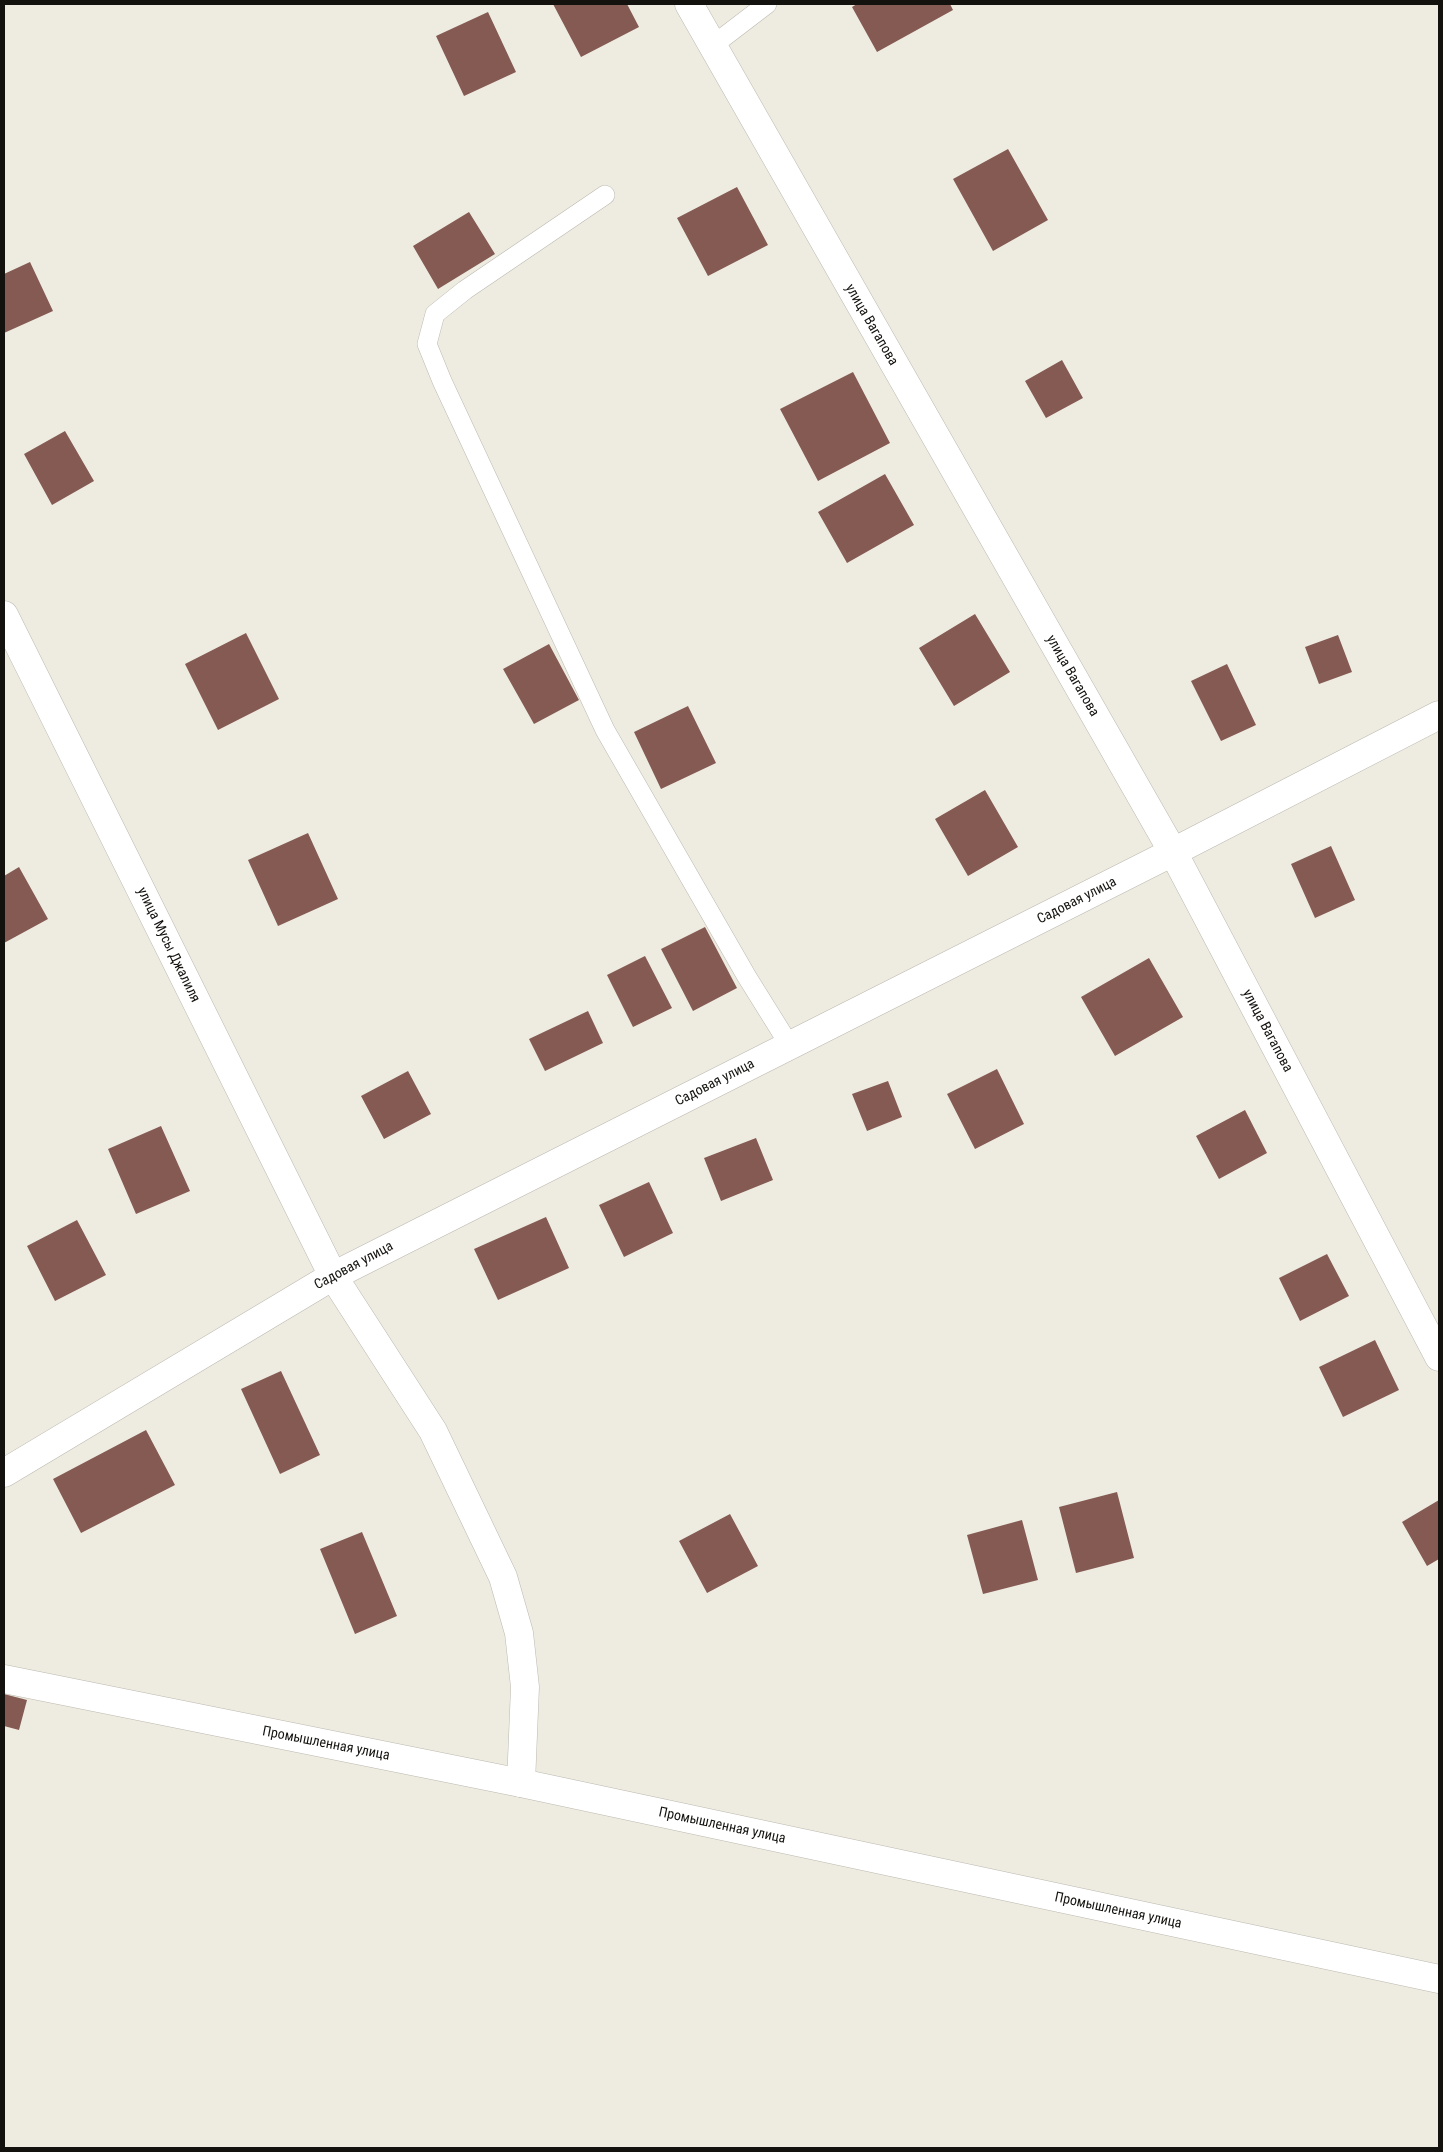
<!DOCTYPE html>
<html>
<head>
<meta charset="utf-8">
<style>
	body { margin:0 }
	#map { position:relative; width:1443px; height:2152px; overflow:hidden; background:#eeebe1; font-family:"Roboto Condensed",sans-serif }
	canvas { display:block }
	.frame { position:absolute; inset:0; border:5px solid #13120e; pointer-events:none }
</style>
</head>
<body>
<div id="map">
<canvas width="1443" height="2152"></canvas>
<div class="frame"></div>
</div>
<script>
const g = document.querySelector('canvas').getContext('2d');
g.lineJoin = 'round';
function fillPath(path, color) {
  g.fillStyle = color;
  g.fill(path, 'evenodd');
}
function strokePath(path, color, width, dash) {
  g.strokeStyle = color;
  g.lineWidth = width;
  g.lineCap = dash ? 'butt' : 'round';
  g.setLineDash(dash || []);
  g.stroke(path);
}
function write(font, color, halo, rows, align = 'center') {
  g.font = font + ' "Roboto Condensed",sans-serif';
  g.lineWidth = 4.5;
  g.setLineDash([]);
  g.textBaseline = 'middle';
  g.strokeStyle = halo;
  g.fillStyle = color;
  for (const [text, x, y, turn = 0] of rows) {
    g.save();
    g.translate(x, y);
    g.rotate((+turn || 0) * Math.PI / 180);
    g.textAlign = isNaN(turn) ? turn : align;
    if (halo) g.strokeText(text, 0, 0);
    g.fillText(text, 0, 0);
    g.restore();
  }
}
fillPath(new Path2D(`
	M553,4H627L639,27L581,57Z
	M857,4H950L953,10L877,52L852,7Z
	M488,12L516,72L464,96L436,36Z
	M1008,149L1048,220L993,251L953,179Z
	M737,187L768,245L708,276L677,218Z
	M469,212L495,254L438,289L413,246Z
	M30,262L53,311L4,333V274Z
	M1062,360L1083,398L1046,418L1025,381Z
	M853,372L890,443L818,481L780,409Z
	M65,431L94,481L52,505L24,454Z
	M885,474L914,525L847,563L818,512Z
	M975,614L1010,672L954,706L919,648Z
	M246,633L279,699L218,730L185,664Z
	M1338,635L1352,672L1319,684L1305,647Z
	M549,644L579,700L534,724L503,669Z
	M1227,664L1256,725L1221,741L1191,681Z
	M688,706L716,763L661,789L634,732Z
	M985,790L1018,847L968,876L935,819Z
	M308,833L338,899L278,926L248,860Z
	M1331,846L1355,900L1315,918L1291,864Z
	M19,867L48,919L4,943V876Z
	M705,927L737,988L693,1011L661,949Z
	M645,956L672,1008L633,1027L607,975Z
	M1149,958L1183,1017L1115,1056L1081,997Z
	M588,1011L603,1043L545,1071L529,1039Z
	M997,1069L1024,1124L975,1149L947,1094Z
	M408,1071L431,1114L384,1139L361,1096Z
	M888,1081L902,1117L867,1131L852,1094Z
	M1245,1110L1267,1153L1219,1179L1196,1136Z
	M161,1126L190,1191L136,1214L108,1149Z
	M756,1138L773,1180L721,1201L704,1158Z
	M649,1182L673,1233L624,1257L599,1205Z
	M546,1217L569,1268L498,1300L474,1249Z
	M77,1220L106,1275L55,1301L27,1246Z
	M1327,1254L1349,1296L1300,1321L1279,1278Z
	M1375,1340L1399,1390L1343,1417L1319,1367Z
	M281,1371L320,1455L280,1474L241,1389Z
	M146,1430L175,1485L81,1533L53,1479Z
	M1117,1492L1134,1558L1076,1573L1059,1507Z
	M1439,1500V1559L1427,1566L1402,1522Z
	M730,1514L758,1566L707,1593L679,1541Z
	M1022,1520L1038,1580L983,1594L967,1535Z
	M362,1532L397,1616L355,1634L320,1549Z
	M4,1694L27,1700L19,1730L4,1726Z`), '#845a52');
const service = new Path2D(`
	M712,46L767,4
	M605,195L465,290L435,314L427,344L442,381L605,730L747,977L790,1046`);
const minor = new Path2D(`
	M4,615L333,1276L433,1431L503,1577L519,1633L525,1687L521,1783
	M4,1473L333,1276L1173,852L1439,715`);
const tertiary = new Path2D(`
	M689,4L1173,852L1439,1357`);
const trunk = new Path2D(`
	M4,1679L521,1783L1439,1979`);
strokePath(service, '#bcb9af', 20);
strokePath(minor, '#bcb9af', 29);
strokePath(tertiary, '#bcb9af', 29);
strokePath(trunk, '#bcb9af', 29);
strokePath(service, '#fff', 19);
strokePath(minor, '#fff', 28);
strokePath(tertiary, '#fff', 28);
strokePath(trunk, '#fff', 28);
write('14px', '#13120e', '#fff', [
	["улица Вагапова",871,325,60],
	["улица Вагапова",1072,676,60],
	["Садовая улица",1077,901,-27],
	["улица Мусы Джалиля",168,945,64],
	["улица Вагапова",1267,1031,62],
	["Садовая улица",715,1083,-27],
	["Садовая улица",354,1266,-28],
	["Промышленная улица",326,1744,11],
	["Промышленная улица",722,1826,12],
	["Промышленная улица",1118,1911,12]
]);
</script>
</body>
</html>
